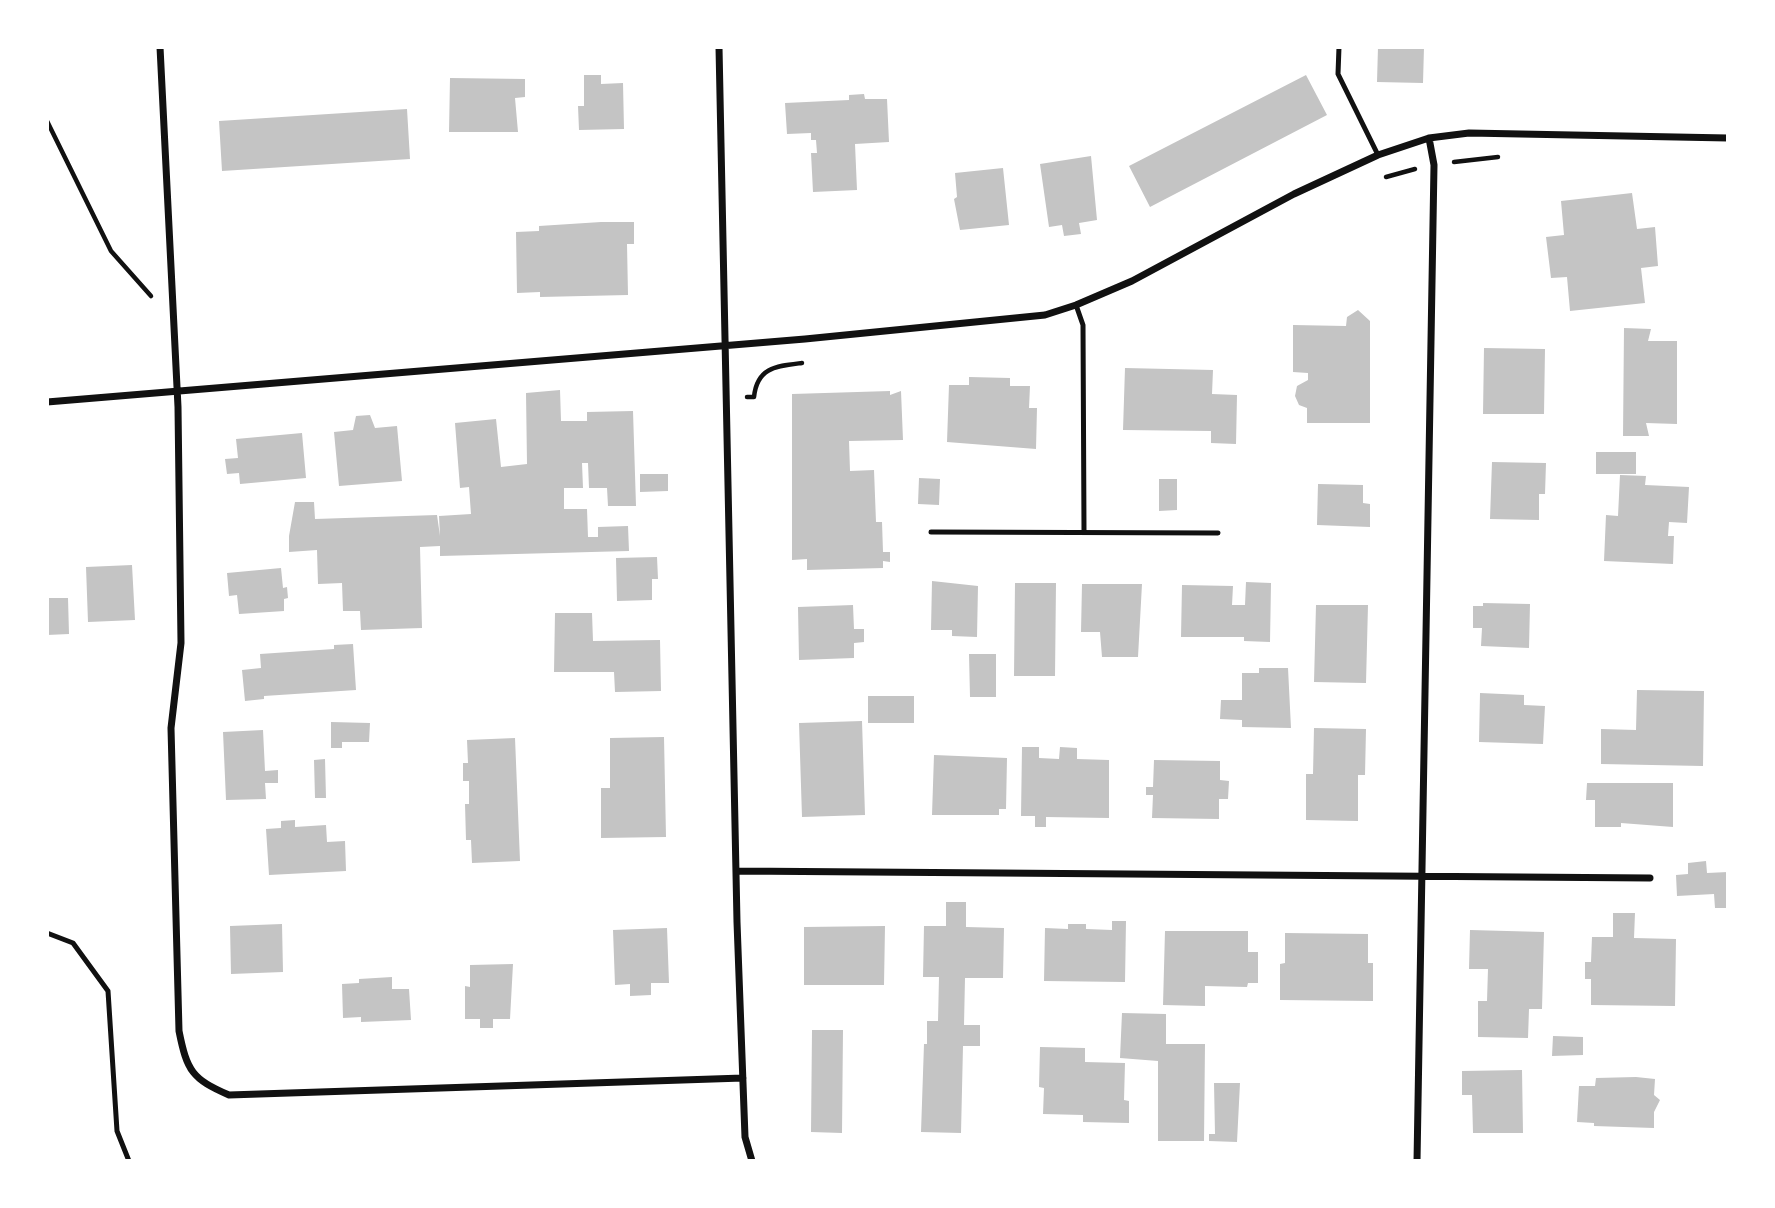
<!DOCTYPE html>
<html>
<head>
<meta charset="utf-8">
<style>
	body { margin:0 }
	#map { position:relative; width:1775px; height:1208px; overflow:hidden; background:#fff; font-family:Poppins,sans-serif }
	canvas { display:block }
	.frame { position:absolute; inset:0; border:49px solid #fff; pointer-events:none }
</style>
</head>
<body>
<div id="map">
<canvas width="1775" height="1208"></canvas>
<div class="frame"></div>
</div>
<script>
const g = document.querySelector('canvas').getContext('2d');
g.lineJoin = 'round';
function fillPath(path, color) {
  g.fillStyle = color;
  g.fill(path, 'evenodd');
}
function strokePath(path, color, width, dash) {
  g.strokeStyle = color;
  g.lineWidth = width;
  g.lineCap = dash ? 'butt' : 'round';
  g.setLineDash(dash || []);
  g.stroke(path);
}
fillPath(new Path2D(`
	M1378,47H1424L1423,83L1377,82Z
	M584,75H601V84L623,83L624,129L579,130L578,106H584Z
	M1306,75L1327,115L1150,207L1129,166Z
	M450,78L525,79V97L515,98L518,132H449Z
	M864,94L865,99H887L889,142L855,144L857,190L813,192L811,153H817L816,140H811V133L787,134L785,103L849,100V95Z
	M407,109L410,159L222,171L219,121Z
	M1091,156L1097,220L1079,223L1081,234L1064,236L1062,225L1049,227L1040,164Z
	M1003,168L1009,225L960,230L954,199L957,197L955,173Z
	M1632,193L1637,229L1655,227L1658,266L1641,268L1645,303L1570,311L1567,277L1551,278L1546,237L1564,235L1561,201Z
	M601,222H634V244H627L628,295L540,297V292L517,293L516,232L539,231V226Z
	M1358,310L1370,321V423H1307V408L1299,405L1295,396L1297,386L1308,380V373L1293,372V325L1346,326L1347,317Z
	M1624,328L1651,329L1648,341H1677V424L1646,423L1649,436H1623Z
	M1484,348L1545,349L1544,414H1483Z
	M1125,368L1213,370L1212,394L1237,395L1236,444L1211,443V431L1123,430Z
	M969,377L1010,378V386H1030L1029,408H1037L1036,449L947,442L949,385H969Z
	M560,390L561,421H587V412L633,411L636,506H608L607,488H589L588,463H582L583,488H564V509H587L588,537H598V527L628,526L629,551L440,556V546L420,547L422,628L361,630L360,611H343L342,583L318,584L317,550L289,552V536L295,502H314L315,519L437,515L440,536L439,516L471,514L469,487L460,488L455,423L496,419L501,467L527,464L526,393Z
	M890,391V395L901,391L903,440L849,441L850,471L874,470L876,522H882L883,552H890V562L883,561V568L807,570V559L792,560V394Z
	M370,415L375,428L397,426L402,481L339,486L334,432L353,430L356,416Z
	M302,433L306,478L240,484L239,473L227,474L225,459L238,458L236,439Z
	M1596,452H1636V474H1596Z
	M1492,462L1546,463L1545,494H1539V520L1490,519Z
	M640,474H668V491L640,492Z
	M1620,475L1646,476L1645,485L1689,487L1687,523L1669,522L1668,536H1674L1673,564L1604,561L1606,515L1618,516Z
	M919,478L940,479L939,505L918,504Z
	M1159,479H1177V510L1159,511Z
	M1318,484L1363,485V503L1370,504V527L1317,525Z
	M657,557L658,579H652V600L617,601L616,558Z
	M132,565L135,620L88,622L86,567Z
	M281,568L283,588L287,587L288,598L284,599V611L239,614L237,595L229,596L227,573Z
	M932,581L978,586L977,637L952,636V630H931Z
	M1246,582L1271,583L1270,642L1244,641V637H1181L1182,585L1233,586L1232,605H1245Z
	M1015,583H1056L1055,676H1014Z
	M1082,584H1142L1138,657H1102L1100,632H1081Z
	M47,598H68L69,634L47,635Z
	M1483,603L1530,604L1529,648L1481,646L1482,628H1473V606H1483Z
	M853,605L854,629H864V642L854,643V658L799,660L798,607Z
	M1316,605H1368L1366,683L1314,682Z
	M555,613H592L593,641L660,640L661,691L615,692L614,672H554Z
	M353,644L356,690L264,696V699L245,701L242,670L261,668L260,654L334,649V645Z
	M969,654H996V697H970Z
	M1259,668H1288L1291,728L1242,727V720L1220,719L1221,700H1242V673H1259Z
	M1637,690L1704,691L1703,766L1601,764V729L1636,730Z
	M1480,693L1524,695V705L1545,706L1543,744L1479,742Z
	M868,696H914V723H868Z
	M862,721L865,815L802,817L799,723Z
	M331,722L370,723L369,742H342V748H331Z
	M1314,728L1366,729L1365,775H1358V821L1306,820V774H1313Z
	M263,730L265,771L278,770V783H265L266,799L226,800L223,732Z
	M664,737L666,837L601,838V788H610V738Z
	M515,738L520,861L472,863L471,840H466L465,804H469V781H463V763H468L467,740Z
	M1022,747H1039V758L1059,759L1060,747L1077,748V759L1109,760V818L1046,817V827H1035V816H1021Z
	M934,755L1007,758L1006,809H999V815H932Z
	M325,759L326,798H315L314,760Z
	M1154,760L1220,761V780L1229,781L1228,799H1219V819L1152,818L1153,795H1146V787H1153Z
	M1587,783H1673V827L1621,823V827H1595V800H1586Z
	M295,820V827L326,825L327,842L345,841L346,871L269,875L266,829L281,828V821Z
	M1706,861L1707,873L1728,872V908H1715L1714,894L1677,896L1676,875L1688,874V863Z
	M946,902H966V927L1004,928L1003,978H965L964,1025H980V1046H963L961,1133L921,1132L924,1044H927V1021H938L939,977H923L924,926H946Z
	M1613,913H1635L1634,938L1676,939L1675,1006L1591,1005V979H1585V962H1591L1592,937H1613Z
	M1112,921H1126L1125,982L1044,981L1045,928L1068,929V924H1086V929L1112,930Z
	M282,924L283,972L231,974L230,926Z
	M885,926L884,985H804V927Z
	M667,928L669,983H651V995L630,996V984L615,985L613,930Z
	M1470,930L1544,932L1542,1009H1529L1528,1038L1478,1037V1001H1487L1488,969H1469Z
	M1165,931H1248V952H1258V983H1248L1247,987L1205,986V1006L1163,1005Z
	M1285,933L1368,934V963H1373V1001L1280,1000V964L1285,963Z
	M513,964L510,1019H493V1028H480V1019H465V986L470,987V965Z
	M392,977V989H409L411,1020L361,1022V1017L343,1018L342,984L359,983V979Z
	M1122,1013L1166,1014V1044H1205L1204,1141H1158V1061L1120,1058Z
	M812,1030H843L842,1133L811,1132Z
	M1553,1036L1583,1037V1055L1552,1056Z
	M1040,1047L1085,1048V1062L1125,1063L1124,1100L1129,1101V1123L1083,1122V1115L1043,1114L1044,1088L1039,1087Z
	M1522,1070L1523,1133H1473L1472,1095H1462V1071Z
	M1636,1077L1655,1079L1654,1095L1660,1100L1654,1112V1128L1594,1126V1123L1577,1122L1579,1086H1595L1596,1078Z
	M1214,1083H1240L1237,1142L1209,1141V1134H1215Z`), '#c4c4c4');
strokePath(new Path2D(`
	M47,121L111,251L151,296
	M1454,162L1498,157
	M1386,177L1415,169
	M747,397H754C757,367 777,366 802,363`), '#111', 4.5);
strokePath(new Path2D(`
	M1339,47L1338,74L1378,155
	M1076,305L1083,325L1084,531
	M931,532L1218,533
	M47,933L73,943L108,991L117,1131L129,1161`), '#111', 5);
strokePath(new Path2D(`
	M160,47L178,407L181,643L171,728L179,1031C187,1071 192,1079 229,1095L743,1078
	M719,47L737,922L745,1137L752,1161
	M47,402L805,339L1045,315L1076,305L1132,281L1294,194L1378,155L1429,138L1469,133L1728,138
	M737,871L1650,878
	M1417,1161L1434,165L1429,138`), '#111', 7);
</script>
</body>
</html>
